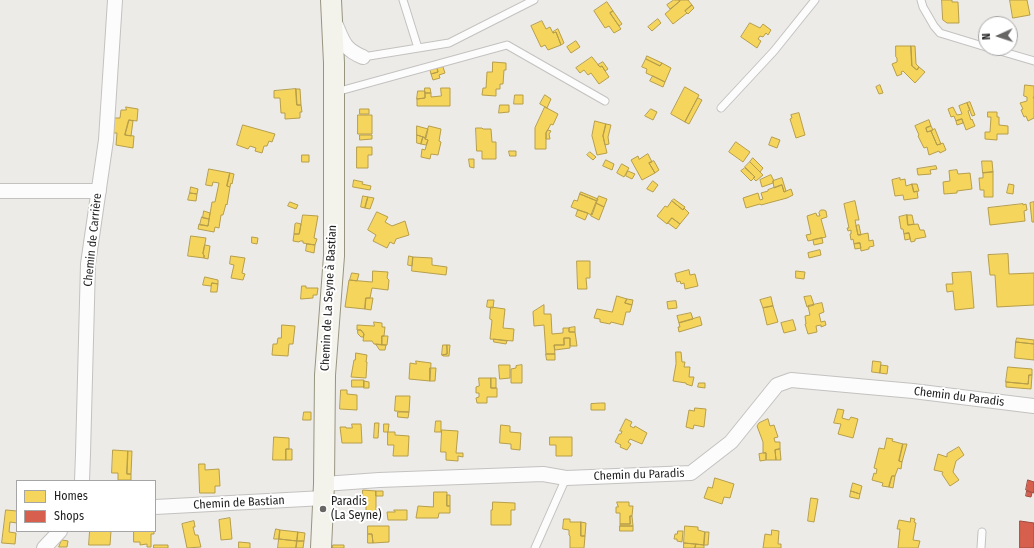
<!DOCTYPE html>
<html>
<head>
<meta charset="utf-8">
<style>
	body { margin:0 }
	#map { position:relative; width:1034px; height:548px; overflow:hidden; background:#edebe8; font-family:"Fira Sans Condensed",sans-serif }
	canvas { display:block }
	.legend { position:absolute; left:16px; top:480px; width:140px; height:52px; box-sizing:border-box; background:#fff; border:1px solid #a5a5a5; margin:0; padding:5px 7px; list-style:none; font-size:12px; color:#1f1f1f }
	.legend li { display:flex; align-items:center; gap:8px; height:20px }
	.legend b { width:20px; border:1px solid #a5a5a5 }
	.north { position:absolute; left:978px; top:16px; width:40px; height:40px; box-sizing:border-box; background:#fff; border:1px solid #a5a5a5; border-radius:50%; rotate:267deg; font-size:11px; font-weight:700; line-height:16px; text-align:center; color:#1f1f1f }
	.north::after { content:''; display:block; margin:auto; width:14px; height:18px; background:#676665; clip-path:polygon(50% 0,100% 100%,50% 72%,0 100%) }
</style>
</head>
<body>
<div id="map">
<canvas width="1034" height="548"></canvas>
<ul class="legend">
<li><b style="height:11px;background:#f6d55c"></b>Homes</li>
<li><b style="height:11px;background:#d6604d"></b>Shops</li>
</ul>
<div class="north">N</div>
</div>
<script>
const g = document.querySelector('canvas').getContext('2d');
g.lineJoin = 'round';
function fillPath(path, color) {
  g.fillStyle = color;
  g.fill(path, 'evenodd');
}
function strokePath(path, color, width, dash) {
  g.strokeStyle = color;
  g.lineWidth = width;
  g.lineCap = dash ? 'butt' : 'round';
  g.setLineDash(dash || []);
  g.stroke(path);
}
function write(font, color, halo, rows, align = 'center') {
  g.font = font + ' "Fira Sans Condensed",sans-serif';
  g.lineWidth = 4;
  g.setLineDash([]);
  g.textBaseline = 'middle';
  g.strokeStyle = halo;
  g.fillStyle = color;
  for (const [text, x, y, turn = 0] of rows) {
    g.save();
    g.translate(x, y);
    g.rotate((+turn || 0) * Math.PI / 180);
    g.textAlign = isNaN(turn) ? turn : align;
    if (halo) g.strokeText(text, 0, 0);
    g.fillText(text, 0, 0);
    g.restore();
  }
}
const homes = new Path2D(`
	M674,0H679L680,1L670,9L667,5Z
	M679,0H688L692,5L685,11L687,13L673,24L665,14L680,1Z
	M942,0H952V2H958L959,23H947L943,20Z
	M1010,0H1027L1030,15L1013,18Z
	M607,2L613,11L610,13L621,29L614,33L609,26L605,28L594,11Z
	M692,5L694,8L688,14L685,11Z
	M613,11L622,24L619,26L610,13Z
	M658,19L661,23L652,31L648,27Z
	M542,21L546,29L550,27L553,33L556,32L561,45L548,50L545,45L541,47L531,26Z
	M750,23L760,28L763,24L771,30L768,35L766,33L763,37L760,36L758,39L761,41L757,48L741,37Z
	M558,29L564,43L561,45L556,32L553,33V32Z
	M576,41L580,47L571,53L567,47Z
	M896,46H911L912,66L917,70L919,67L925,72L915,83L903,71L901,72L902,74L897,76L892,64L897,62V58L896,57Z
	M911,46H915L916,64L919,67L917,70L912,66Z
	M647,56L662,63L660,66L646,59Z
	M592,57L600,67L602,66L609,77L599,84L591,73L588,75L584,70L580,73L576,68Z
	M646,59L660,66L662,63L671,68L665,82L646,73L647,69L642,67Z
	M493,62L506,63V70H504L503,84H500V89H496V96L482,95L483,88H486L487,72H492Z
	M603,62L608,69L605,71L602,66L600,67L598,65Z
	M443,67L445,73L439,75L440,78L433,80L431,74L438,72L437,68Z
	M437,68L438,72L431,74L430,70Z
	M653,76L665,82L663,87L650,81Z
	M880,85L883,93L879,94L876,87Z
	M1025,85L1034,86V97H1033L1034,99V118L1028,121L1026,116L1024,117L1021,110L1023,109L1020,103L1027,101V97L1024,96Z
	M685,87L699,95L685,122L671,114Z
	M425,88H430L431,93H425Z
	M441,88H450V106H417V99L425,98V93H431V97L441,96Z
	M296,89L297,105H301L302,112H300V118L285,119V113H281L280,98H274V91Z
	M296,89H300L301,105H297Z
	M418,91H425V98L417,99Z
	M515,95H523V104H514Z
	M545,95L551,99L547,108L540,104Z
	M698,98L702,100L689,124L685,122Z
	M970,102L975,115L972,116L967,103Z
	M967,103L970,110L968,111L971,120L972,119L975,126L966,130L962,119L956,121L954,116L951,117L948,109L953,107L957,115L962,114L959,106Z
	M500,105H509V112L499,113Z
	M126,107L138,109L137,121L129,120L125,135L134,136L133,148L116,145L117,133H111L112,118H120L121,110H126Z
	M545,107L558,114L553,125L551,124L546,133V149H535V128Z
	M360,109H369V114H360Z
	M651,109L657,112L653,120L645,116Z
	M988,112H997V117H999V125L1008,126V134H997V140L985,139V132H990L991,117H988Z
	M799,113L805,135L796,138L790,119L792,118L791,115Z
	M358,115H372V134H358Z
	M962,119L963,123L957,125L956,121Z
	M129,120L133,121L131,136L125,135Z
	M929,120L931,126L926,128L927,132L931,131L937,145L943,143L946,150L940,153L939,151L929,155L927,147L924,148L918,136L919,135L915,126Z
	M595,121L606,124L603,136L607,153L597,155L592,136Z
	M606,124L611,125L608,137L609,144L605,145L603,136Z
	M243,125L275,134L272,142L269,141L267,146H264L262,153L255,151L256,148L250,146L248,149L237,145Z
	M417,126L428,129L426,138L417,135Z
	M429,126L441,129L439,141L441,142L438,155L431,154L430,159L421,157L422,149L425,150L428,140L425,139Z
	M931,126L933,130L927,132L926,128Z
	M476,128H482L483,129H491L492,142H496V159H482V151H477Z
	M935,129L941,144L937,145L931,131Z
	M548,130L551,131L549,134L550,139H546V133Z
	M360,135H372V139L360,140Z
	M417,135L423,137L421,144L417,143Z
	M423,137L426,138L425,139L428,140L426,145L421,144Z
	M772,137L780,140L777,148L769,145Z
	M736,142L750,152L743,162L729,152Z
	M357,147H372V155H368V168H357Z
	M509,151H516V156H510Z
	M590,152L596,157L593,160L587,155Z
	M648,154L652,162L649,163L655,173L642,180L631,160L638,156L639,159Z
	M302,155H309V162H302Z
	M753,158L763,168L760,172L750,162Z
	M469,159H474V168L470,167Z
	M606,160L614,164L612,170L603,166Z
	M654,161L659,170L655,173L649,163Z
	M982,161H992L993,172L983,173Z
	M750,162L763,175L756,181L753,178L755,177L745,167Z
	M622,164L629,168L624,177L617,173Z
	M936,166L937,169L930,170L931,174L918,175L917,169Z
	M745,168L755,177L751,181L741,171Z
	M209,169L230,173L227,186L230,187L227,205L226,204L223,215H221L219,228L215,227L214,232L198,229L199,224L208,226L212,202H215L219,183L213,182L212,186L206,185Z
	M957,170L958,174L970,173L972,189L957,191V193L944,194L943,182L950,181L949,171Z
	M628,171L635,174L632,179L626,176Z
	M993,172V197H984V190H980L979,178H983V173Z
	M230,173L234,174L232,184L231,183L230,187L227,186Z
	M771,175L774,181H773V183L762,187L760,180Z
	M782,178L786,191L784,192L782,185L774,188L773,181Z
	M900,178V180L905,179L906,186L912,184L914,192L917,191L918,198L904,200L903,195L895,196L892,180Z
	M354,180L363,182L362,184L371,186L370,190L353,187Z
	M653,181L658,185L653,192L647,189Z
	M912,184H917L919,191L914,192Z
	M1009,184L1014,185L1013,194L1007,193Z
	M782,185L784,192L791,189L793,195L787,198L772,202L761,205L760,204L746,208L743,198L758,193L760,200L763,199L761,193L768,191V190Z
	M191,187L198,189L197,194L190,193Z
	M581,192L598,199L597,201L580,194Z
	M190,193L197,194L196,201L188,200Z
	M580,194L597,201L592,215L571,207L574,200L577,201Z
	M363,196L368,197L365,208L361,207Z
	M599,196L607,199L604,207L596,203Z
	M368,197L374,198L370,209L365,208Z
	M674,199L685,207L683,210L672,201Z
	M672,201L683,210L684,208L689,213L680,224L672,218L667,224L657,216L665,206L667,207Z
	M855,201L859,220H855L858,235L868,233L869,241L873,240L874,246L869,247V249L861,251L860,243L854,244L853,239L851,240L850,234H851V230L848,231L847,228H849L844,204Z
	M290,202L298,205L296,209L288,206Z
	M1034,202V222H1032L1030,203Z
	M596,203L604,207L599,220L591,216Z
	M1023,204V205L1026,204L1027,210L1024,211L1025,221L990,225L988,208Z
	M578,210L588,213L585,220L576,216Z
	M821,210H824L826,211L827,217L821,219L826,237L808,241L806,235L811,234L807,216L816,213L817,216H820L819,213Z
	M204,211L210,213L209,219L203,218Z
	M377,212L388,217L385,222L392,226L405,221L409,235L396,239L394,244L390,242L387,248L373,241L376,235L368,230Z
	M303,215L318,216L314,238L317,239L315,245L303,243V241H300L299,242L293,241L294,234H299Z
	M907,215L908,225L918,224L920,230H924L926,237L915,239V241L911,242L909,233L904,234L903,229H901L899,217Z
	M907,215H912L914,224L908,225Z
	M202,217L209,219L208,226L200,225Z
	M672,218L680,224L676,229L668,223Z
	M297,223L301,224L299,234H294V233L295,224Z
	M859,225L861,235H858L856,226Z
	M909,233L910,239L905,240L904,234Z
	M191,236L206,238L203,254L204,255V258L188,256Z
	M252,237L258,238L257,244L252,243Z
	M822,238L823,243L814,245L813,240Z
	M860,243L861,248L855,249L854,244Z
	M307,244L315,245L314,253L306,251Z
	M205,245L210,246L208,259L204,258V255L203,254Z
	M820,250L821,255L809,258L808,253Z
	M1008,254L1009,274L1034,273V305L997,307L995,275H990L988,255Z
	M231,256L245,258L242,273L245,274L243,280L231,278L234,265L230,264Z
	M409,256L413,257L412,266L408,265Z
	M413,257L432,258V265L447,267L446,275L412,271Z
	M577,261H590V278H586L587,289H578Z
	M689,270L690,275L695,274L698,286L685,289L684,283L681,284L680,281L677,282L675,274Z
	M373,271L388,272L387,278L389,280L388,290L372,288L370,298H366L365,309L345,307L349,280L372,282Z
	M796,271L805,272L804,279L796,278Z
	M971,272L974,308L955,310L953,291L947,292L946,284H953L952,273Z
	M352,273L359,274L357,281L350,280Z
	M205,277L218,280V284L212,283L211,286L203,285Z
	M212,283L218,284L217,292H211Z
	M302,286H306V288H318L317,295H313V298L301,299Z
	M617,296L627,299L625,303L632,305L630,312H626L623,325L611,322L610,324L600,322V319L594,318L597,309L612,312Z
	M811,296L814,305L807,307L804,297Z
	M771,297L773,306L763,308L760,300Z
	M366,298H373L371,310L365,309Z
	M627,299L633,300L632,305L625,303Z
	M488,300H494L493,308L487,307Z
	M676,301L677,308L668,309L667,302Z
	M822,303L824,312L819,314L821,322L825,321L826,325L821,327V325L816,326L817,332L808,334L805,324H806L805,316L810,315L808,306Z
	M544,305V314H551L552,334L563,333V328H569V332H575L577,346H570V338H564V345H554L555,354H546L544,325L534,326L533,312Z
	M773,306L778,322L767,325L763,308Z
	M491,307L505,309L503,328L514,329L513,341L490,339L492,320L490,319Z
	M691,313L693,319L679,323L677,316Z
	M700,317L702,325L679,332L678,327H680L679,323Z
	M793,320L796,330L784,333L781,323Z
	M374,322L382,323V327H385L384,336H382V345L374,344L372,341H363L364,334L361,330H357V325L374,326Z
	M282,325L295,326L293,344H289L288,356L272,355L273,344H277L278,338H281Z
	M575,327V332H569V328Z
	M358,330H361L364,334L363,337H361L358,334Z
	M382,336H388L387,345H382Z
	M564,338H570V348L555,350L554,345H564Z
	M1017,338L1034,340V344L1016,342Z
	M494,339L507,341L506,344L494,342Z
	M1016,342L1034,344V360L1015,358Z
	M376,344L386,345L385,350H380Z
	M443,345H447V354L442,355Z
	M447,345H450L449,356H443L442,355L447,354Z
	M676,352H681L682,362H685L684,367H690L689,377H694L692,386L686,384V383L673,381L676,364Z
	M356,353L367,355L366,362H367L366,378L351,377L354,360H355Z
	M546,354H555V360H547Z
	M416,361L431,363L430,381L409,379L410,363L416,364Z
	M873,361L881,362L880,373L872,372Z
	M499,365H510V378L500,379Z
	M522,365V383H511V369L516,368V366Z
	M881,365L888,366L887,374L880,373Z
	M1008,367L1032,369V375H1029L1028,384L1006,382Z
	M430,368H436L435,381H430Z
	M1029,375H1032L1031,389L1006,387V382L1028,384Z
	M479,378H491V388H497V397H487V403H477L476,398L479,397V393H476V387L479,386Z
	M491,378H496V388H491Z
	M352,380H364V387H352Z
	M364,381L369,382V388H364Z
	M699,383H705V388L698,387Z
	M341,390H347V394L357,395V410L340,409Z
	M396,396H410L409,412L395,411Z
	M601,403H605V410H591V404Z
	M695,408L706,409L704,427L694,425L693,429L686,427L689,410L694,411Z
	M838,409L844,410L842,418L849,420L851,417L858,419L853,438L838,434L841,424L834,423Z
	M304,412H311V420H303Z
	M398,412H409L408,418L398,417Z
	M626,419L632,422L630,426L634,428L635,426L647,433L642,444L630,439L628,442L631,444L627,450L620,447L621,445L615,442L619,434H621L622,431H620Z
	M768,419L770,426L774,425L778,437L774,438L775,442H780V449L775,450L776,460H766V453H763V442L757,426L759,423Z
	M436,421H441V432H435Z
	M375,423H379L378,438H374Z
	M352,424H361L362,443H342L340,427H346V428H352Z
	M384,424H389L388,432H384Z
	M501,425L510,426V432L521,433L520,450L511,449V444L500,443Z
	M442,430L458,431L456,453H463V457L458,456V461L446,460V452H441Z
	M388,432H395V435L409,436L408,456H393L394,445H388Z
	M274,437L289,438V449H286V460H273Z
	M550,437H572V456H556V445H550Z
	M887,438L893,439L892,441L903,444L899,461L902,462L901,469L898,468L895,476H892L889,487L882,486L883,483L872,480L874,473L876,474L877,469L874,468L879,448L884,449Z
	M903,444H907L902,462L899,461Z
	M959,447L964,455L956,461L953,472L959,480L950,486L942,474L943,472L934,470L938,454L947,457V454Z
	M286,449H292V460H286Z
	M780,449L781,460H776L775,450Z
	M113,450L128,451L127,474H131V480H118V473H112Z
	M128,451H132L131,474H127Z
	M766,453V460L760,461L759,454Z
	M199,464H205V470L219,469L220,486H215V493H200Z
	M892,476H895L893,488L889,487Z
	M715,478L734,484L730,498L724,497L722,504L704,498L708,487L712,488Z
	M853,483L862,486L860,494L851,491Z
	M363,490L376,491V512H366V502H363Z
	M376,491H383V496H376Z
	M851,491L860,494L859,499L850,497Z
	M434,492H447V506H450V513H439L438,518H416L418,506L433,507Z
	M447,495H450V506H447Z
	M811,498L818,499L814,522L808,521Z
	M493,502L515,503V510H511V525H491V510H492Z
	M617,502H629V506H633L632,516H630V524H620V513H616V507H618Z
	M6,510L17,511V523L10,522L9,532L16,533L15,544L2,543Z
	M394,510H407V520H388L387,512H395Z
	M630,516H632L633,526H620V524H630Z
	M230,518L232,539L221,540L219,520Z
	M911,518L915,519L914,522L916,523L913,540L920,541L918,548H898L900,529H897L899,520L910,522Z
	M564,519H570V522H581V536H585L584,548H570V536L569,535V530L563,529Z
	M194,521L195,527H193L195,535H198L201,547L187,548L182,524Z
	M581,522L586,523L585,536H581Z
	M368,526H389V542L373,543L372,534H368Z
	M620,526H633V531H620Z
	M685,526L698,527V530L705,532L704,545L684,543Z
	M276,529L280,530L279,539H274Z
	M280,530L298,532L297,541L279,539Z
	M772,530L779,531L778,544H781V548H763L765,534L771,535Z
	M90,531H111L110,545H89Z
	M134,531H154V534H151V547H147V544L140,545V542H134Z
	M678,531H683L682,542L677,541V539H674L675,534H677Z
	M298,532L305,533L304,541H297Z
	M705,532H709L708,545H704Z
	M368,534H372L373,543H368Z
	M279,539L297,541L296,548H278Z
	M62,540L68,541L67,547H59Z
	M297,541H304L303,548H296Z
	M239,542L250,543V548H239Z
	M684,543L696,544L695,548H684Z
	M696,544L704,545V548H695Z
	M154,545H168V548H154Z
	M333,545H344V548H333Z`);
fillPath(homes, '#f6d55c');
strokePath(homes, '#b69e4a', 1);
const shops = new Path2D(`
	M1028,480L1034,482V493L1026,490Z
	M1027,491L1032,493L1031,497L1026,496Z
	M1020,521L1034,523V548H1020Z`);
fillPath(shops, '#d6604d');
strokePath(shops, '#9f4c3f', 1);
const lane = new Path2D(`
	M403,0L418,48
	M921,0L923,7L934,26L940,33L986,47
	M990,48L1034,61
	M363,57L449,43L534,0
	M336,92L507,45L605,101
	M721,108L774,51L815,0
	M535,548L566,478
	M981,548L982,532`);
const street = new Path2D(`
	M336,25C343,42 345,50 363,57
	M0,191H99
	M82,481L83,454L88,264L106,140L115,0
	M324,484L379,480L543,474L566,478L691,473L731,442L777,385L791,380L913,391L1034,406
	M155,507L324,498
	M44,548L60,531`);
const secondary = new Path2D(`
	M321,548L324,484L325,375L334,256V63L331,0`);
strokePath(lane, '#c3c2c0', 9);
strokePath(street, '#c3c2c0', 16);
strokePath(secondary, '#979581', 22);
strokePath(lane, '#fcfcfc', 7);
strokePath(street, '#fcfcfc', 14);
strokePath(secondary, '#f3f2eb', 20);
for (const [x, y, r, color] of [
	[323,509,4,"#676665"]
]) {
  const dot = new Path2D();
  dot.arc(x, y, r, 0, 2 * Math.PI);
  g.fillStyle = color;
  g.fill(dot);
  strokePath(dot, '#fff', 1.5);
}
write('12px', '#1f1f1f', '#fff', [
	["Chemin de Carrière",93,240,-84],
	["Chemin de La Seyne à Bastian",329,298,-87],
	["Chemin du Paradis",959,397,7],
	["Chemin du Paradis",639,475,-2],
	["Chemin de Bastian",239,503,-3]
]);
write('12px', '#1f1f1f', '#fff', [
	["Paradis",331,502],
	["(La Seyne)",331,516]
], 'left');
</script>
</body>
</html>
